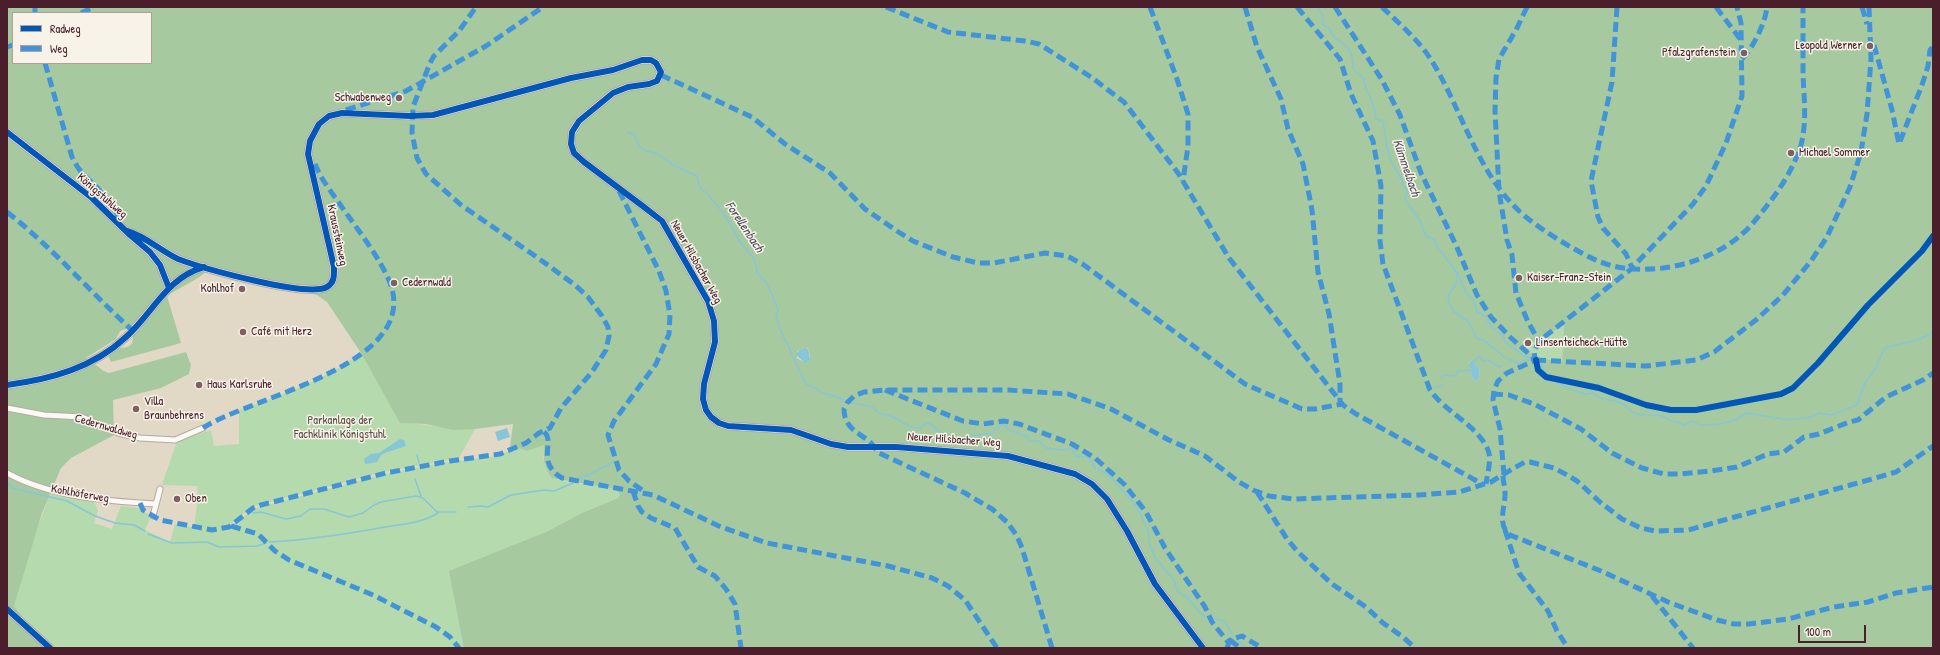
<!DOCTYPE html>
<html>
<head>
<meta charset="utf-8">
<style>
	body { margin:0 }
	#map { position:relative; width:1940px; height:655px; overflow:hidden; background:#e2d8c6; font-family:"Patrick Hand",sans-serif }
	canvas { display:block }
	.frame { position:absolute; inset:0; border:8px solid #4a1f2b; pointer-events:none }
	.legend { position:absolute; left:12px; top:12px; width:140px; height:52px; box-sizing:border-box; background:#f7f3e8; border:1px solid #b29e9c; margin:0; padding:5px 7px; list-style:none; font-size:12px; color:#4a1f2b }
	.legend li { display:flex; align-items:center; gap:8px; height:20px }
	.legend b { width:20px; border:1px solid #b29e9c }
	.scale { position:absolute; left:1798px; top:625px; width:68px; height:18px; box-sizing:border-box; border:2px solid #4a1f2b; border-top:0; padding-left:5px; font-size:12px; line-height:14px; white-space:nowrap; color:#4a1f2b; -webkit-text-stroke:3px #f7f3e8; paint-order:stroke }
</style>
</head>
<body>
<div id="map">
<canvas width="1940" height="655"></canvas>
<div class="frame"></div>
<ul class="legend">
<li><b style="height:5px;background:#0057b8"></b>Radweg</li>
<li><b style="height:5px;background:#4194d7"></b>Weg</li>
</ul>
<div class="scale">100 m</div>
</div>
<script>
const g = document.querySelector('canvas').getContext('2d');
g.lineJoin = 'round';
function fillPath(path, color) {
  g.fillStyle = color;
  g.fill(path, 'evenodd');
}
function strokePath(path, color, width, dash) {
  g.strokeStyle = color;
  g.lineWidth = width;
  g.lineCap = dash ? 'butt' : 'round';
  g.setLineDash(dash || []);
  g.stroke(path);
}
function write(font, color, halo, rows, align = 'center') {
  g.font = font + ' "Patrick Hand",sans-serif';
  g.lineWidth = 3;
  g.setLineDash([]);
  g.textBaseline = 'middle';
  g.strokeStyle = halo;
  g.fillStyle = color;
  for (const [text, x, y, turn = 0] of rows) {
    g.save();
    g.translate(x, y);
    g.rotate((+turn || 0) * Math.PI / 180);
    g.textAlign = isNaN(turn) ? turn : align;
    if (halo) g.strokeText(text, 0, 0);
    g.fillText(text, 0, 0);
    g.restore();
  }
}
fillPath(new Path2D(`
	M1564,323L1562,361C1545,360 1531,358 1522,341L1528,337L1537,345L1544,337Z
	M361,353L400,422C426,424 450,430 475,429L459,458L384,472L255,506L225,527V529L256,508L385,474L441,463L497,456L516,448L527,451L544,445L543,458L558,480L614,489L620,494L618,498L582,513L546,532L462,632L464,648H50L34,632L14,606L31,546L51,491L85,499L95,503L98,511L94,523L112,529L121,506L139,508L151,516L145,530L170,542L175,524L194,527L198,498L197,486L162,485L177,441L211,430L214,446L239,444V410C282,395 324,380 361,353Z`), '#b5daad');
fillPath(new Path2D(`
	M7,7H1933V648H464L449,571L546,532L582,513L618,498L620,494L614,489L552,478C544,468 543,458 544,445L527,451L510,446L513,424L475,429L453,430L426,424L400,423L361,353L327,302L317,295L208,270C196,281 180,287 167,296L181,343L111,362L108,355C121,340 137,358 132,327L120,331L116,339L86,358L88,361C97,363 99,370 109,373L186,352L191,365L189,374L161,388L113,400L114,435L71,458L61,468L42,513L14,606L34,632L50,648H7ZM13,13H151V63H13ZM103,188L116,205L110,209L98,192ZM1564,324L1562,361C1546,360 1530,358 1522,342L1528,337L1537,345L1544,337ZM808,348L810,356L807,364L797,358V351ZM1472,360L1475,365L1480,369L1479,378L1475,382L1470,373L1472,370L1469,362Z`), '#a6c9a0');
fillPath(new Path2D(`
	M806,348L808,349C809,354 812,360 806,364L796,355L798,351Z
	M1473,360L1475,365L1480,369L1479,378L1475,382L1470,373L1472,370L1469,365L1470,361Z
	M507,428L510,437L498,441L495,432Z
	M400,439L404,440L406,446L385,453L381,455L377,462L365,464L364,459L371,454L379,453Z`), '#86c6d6');
strokePath(new Path2D(`
	M1318,7L1323,16V25L1330,29C1333,39 1340,40 1347,47C1352,52 1353,63 1353,69L1364,79C1363,91 1377,103 1376,119L1383,121L1387,148L1392,163L1402,180L1403,186L1406,188L1407,194L1405,198L1406,201L1419,219L1426,236L1434,239L1438,249L1441,251L1457,273L1456,284L1448,296L1449,303L1454,312L1468,321L1477,339L1484,340L1505,358
	M627,132L634,134L639,146L644,150L658,154L673,165L697,176L699,186C712,198 722,210 731,225C734,229 735,234 738,239C746,251 757,257 757,273L765,281L772,294L778,310L776,316L780,329L800,371
	M1457,272L1466,293L1474,301L1477,312L1485,316L1491,326L1504,337L1505,342L1523,355L1532,359
	M1508,359L1518,363L1532,359
	M1474,362L1479,356L1483,361L1488,360L1500,367L1502,365
	M1541,364L1545,373L1549,376
	M801,373L806,384L809,386L814,387L822,393L835,396L846,401
	M1441,378L1444,375L1455,376L1458,371L1472,370
	M1555,381C1559,384 1581,394 1586,394C1589,394 1591,393 1593,392C1596,398 1608,401 1615,400L1616,402C1625,403 1628,409 1634,413C1641,417 1651,415 1659,415C1665,416 1671,423 1678,422L1683,425L1693,421L1699,425L1720,424L1735,420L1747,413L1788,420L1811,417L1819,413L1831,415L1857,405L1865,383L1876,368L1883,351L1887,347L1914,341L1929,335L1933,331
	M1436,387L1442,386
	M850,402L872,407L879,413L893,417L914,428H921L926,423L930,424C935,427 939,432 944,436C953,442 981,433 993,433L995,429L1004,424L1008,429L1028,437L1030,441H1039L1046,448L1064,450L1071,448L1076,456L1088,457L1095,468L1109,475L1137,507L1148,530L1150,546L1156,559L1174,580L1178,592L1187,597L1201,614L1208,618
	M417,455L419,463
	M415,479L421,496
	M576,481L614,462
	M7,482L12,488L67,501L95,516L115,523L134,525L145,531
	M468,507L481,506L488,507L511,495L544,490L554,491L573,483
	M251,511L254,513L261,512L286,519L301,516L310,509H324L349,517L363,513L374,505L381,502L416,496L423,498L437,512H456
	M148,534L172,543L207,542L219,547L257,546L266,543
	M269,542C308,540 347,534 385,527C403,524 422,523 438,513
	M1213,619C1227,618 1227,626 1233,636
	M1236,639L1246,648`), '#86c6d6', 1.5);
const street = new Path2D(`
	M7,408L44,415L82,417L118,433L140,438L175,440L203,428
	M7,473C51,497 106,501 156,504
	M153,516L160,489`);
const secondary = new Path2D(`
	M7,132L92,198L130,235L150,252L160,265L169,288
	M127,231C145,236 161,251 178,259C202,268 307,298 327,287C335,282 334,275 334,267L308,154L310,141L319,124L329,116L342,113L410,116L433,115L571,78L613,70L642,60H651L656,63L661,72L657,81L649,84L628,87L613,93L579,121L572,132L571,144L574,153L584,162L644,207L662,221L708,301L714,321L715,342L704,384L703,399L706,410L711,417L719,423L728,426L791,430L831,444L848,447H896L1008,456L1075,474L1092,484L1107,499L1127,531L1155,584L1203,648
	M7,385C51,379 93,368 126,337C153,313 166,278 204,267
	M7,609L50,648`);
strokePath(street, '#b4aaa0', 7);
strokePath(secondary, '#b4aaa0', 9);
strokePath(street, '#fbf9f6', 5);
strokePath(secondary, '#f5f1eb', 7);
strokePath(new Path2D(`
	M35,7V13
	M886,7L948,32L1025,41L1039,44L1091,77L1124,102L1178,173L1229,258L1343,405L1356,414L1484,485
	M1150,7L1177,79L1188,114V146L1183,181
	M1245,7L1257,47L1281,99L1288,129L1303,164L1312,210L1318,272L1329,314L1340,384V401
	M1297,7L1340,59L1351,94L1373,141L1381,186L1380,241L1383,264L1430,390C1445,412 1482,428 1489,453C1491,463 1487,475 1486,484
	M1335,7L1382,80L1400,115L1421,173L1456,245L1477,295L1491,317L1510,337L1536,360
	M1382,7C1402,26 1423,44 1436,68C1462,113 1478,170 1515,207C1528,220 1543,230 1559,240C1576,250 1594,261 1613,266C1655,276 1710,263 1742,234C1750,228 1756,219 1762,212C1779,191 1793,170 1801,145C1807,122 1804,97 1803,74C1803,52 1803,29 1803,7
	M1527,7L1516,30L1499,59L1496,78L1495,110L1499,191L1507,240L1512,255L1516,293L1528,322L1539,341
	M1617,7L1612,82L1591,181L1598,217L1603,228L1626,254L1632,268
	M1716,7L1741,40
	M1862,7L1867,24
	M81,13L94,7
	M1874,45L1892,110L1899,144L1922,85L1928,66L1930,50L1933,47
	M7,47L13,45
	M1742,59C1754,46 1765,24 1767,7
	M45,63L72,157C75,163 78,168 82,173C91,182 122,209 118,222
	M661,75L752,117L785,144L830,173L865,209L897,231L913,241L953,257L978,263H994L1045,253L1067,256L1084,265L1245,384L1302,409H1315L1342,404
	M346,110L406,91L486,46L543,7
	M619,191L659,271L666,291L670,315L669,334L656,364L614,421L608,435L619,470L629,481L645,492
	M7,212C53,248 90,292 133,331
	M1536,360L1646,366L1696,360L1714,352L1756,320L1783,295L1811,261L1827,237L1850,187L1861,152L1867,114L1871,59L1869,7
	M1536,363L1534,352L1539,341L1630,270L1693,204L1706,186L1726,143L1742,96L1741,23L1737,7
	M885,390L963,421L983,424L1004,421L1019,424L1072,444L1095,458L1124,484L1146,512L1165,548L1205,607L1212,622L1228,642
	M1493,394L1509,395L1534,404L1581,429L1612,453L1642,468L1664,474H1680L1711,471L1737,467L1768,454L1784,452L1804,437L1819,434L1849,422L1858,420L1886,397L1923,380L1933,373
	M203,428C251,396 431,364 387,276C374,249 354,225 337,200C329,189 320,177 315,164
	M544,432C556,441 535,462 562,478L653,495L721,527L767,543L888,566L932,578L948,586L965,600L997,648
	M1504,475L1500,429L1493,400L1494,390L1498,381L1507,373L1536,360
	M1503,476C1503,482 1505,486 1505,492C1506,506 1496,524 1510,535L1601,571L1668,602L1717,620L1734,624H1749L1788,619L1834,607L1868,602L1896,593L1933,587
	M633,491L638,506L642,512L651,518L675,528L698,567L715,576L726,589L735,604L741,648
	M1257,492L1287,539L1297,551L1332,584L1366,607L1383,623L1403,637L1415,648
	M140,503L143,510L160,520L212,530L229,527L253,508L261,505L386,473L450,461L500,454L526,443L539,433L550,428L561,408L592,372L606,350L609,336L608,327L602,316L588,297L575,285L538,258L461,205L426,174L417,158L412,133L413,107L430,63L434,56L459,31L476,7
	M231,526L258,534L275,551L289,560L373,595L436,627L450,637L459,648
	M1505,530L1519,573L1548,611L1557,631L1568,648
	M1652,596L1693,648
	M1230,640L1240,648
	M1052,648L1022,548L1017,536L1007,522L992,509L965,493L879,453C876,450 874,446 871,443C859,432 844,429 844,409L847,403L854,396L864,392L884,390H1008L1068,394L1111,409L1169,440L1205,456L1239,482L1253,490L1269,496L1293,499L1419,495L1459,492L1491,482L1514,468L1525,462H1530L1554,468L1567,475L1577,481L1600,502L1622,519L1641,528L1655,531L1688,530L1872,479L1896,472L1933,446
	M1227,648L1230,640L1242,636L1262,648`), '#4194d7', 5, [10, 5]);
strokePath(new Path2D(`
	M7,132L92,198L130,235L150,252L160,265L169,288
	M127,231C145,236 161,251 178,259C202,268 307,298 327,287C335,282 334,275 334,267L308,154L310,141L319,124L329,116L342,113L410,116L433,115L571,78L613,70L642,60H651L656,63L661,72L657,81L649,84L628,87L613,93L579,121L572,132L571,144L574,153L584,162L644,207L662,221L708,301L714,321L715,342L704,384L703,399L706,410L711,417L719,423L728,426L791,430L831,444L848,447H896L1008,456L1075,474L1092,484L1107,499L1127,531L1155,584L1203,648
	M1536,360L1538,370L1546,377L1599,388L1646,405L1671,410H1696L1781,394L1793,388L1818,363L1868,305L1922,251L1933,236
	M7,385C51,379 93,368 126,337C153,313 166,278 204,267
	M7,609L50,648`), '#0057b8', 6);
for (const [x, y, r, color] of [
	[1870,46,4,"#7f6061"],
	[1744,53,4,"#7f6061"],
	[399,98,4,"#7f6061"],
	[1791,153,4,"#7f6061"],
	[1519,278,4,"#7f6061"],
	[394,283,4,"#7f6061"],
	[242,289,4,"#7f6061"],
	[243,332,4,"#7f6061"],
	[1528,343,4,"#7f6061"],
	[199,385,4,"#7f6061"],
	[136,409,4,"#7f6061"],
	[177,499,4,"#7f6061"]
]) {
  const dot = new Path2D();
  dot.arc(x, y, r, 0, 2 * Math.PI);
  g.fillStyle = color;
  g.fill(dot);
  strokePath(dot, '#f7f3e8', 1.5);
}
write('12px', '#4a1f2b', '#f7f3e8', [
	["Leopold Werner",1862,46,"right"],
	["Pfalzgrafenstein",1736,53,"right"],
	["Schwabenweg",391,98,"right"],
	["Michael Sommer",1799,153],
	["Kaiser-Franz-Stein",1527,278],
	["Cedernwald",402,283],
	["Kohlhof",234,289,"right"],
	["Café mit Herz",251,332],
	["Linsenteicheck-Hütte",1536,343],
	["Haus Karlsruhe",207,385],
	["Villa",144,402],
	["Braunbehrens",144,416],
	["Oben",185,499]
], 'left');
write('12px', '#4a1f2b', '#f7f3e8', [
	["Königstuhlweg",102,196,41],
	["Kraussteinweg",337,235,78],
	["Neuer Hilsbacher Weg",696,262,61],
	["Cedernwaldweg",106,427,16],
	["Neuer Hilsbacher Weg",954,440,4],
	["Kohlhöferweg",80,494,10]
]);
write('12px', '#5c4e46', '#f7f3e8', [
	["Parkanlage der",340,421],
	["Fachklinik Königstuhl",340,435]
]);
write('italic 13px', '#504f60', '#f7f3e8', [
	["Kümmelbach",1406,168,71],
	["Forellenbach",744,227,56]
]);
</script>
</body>
</html>
